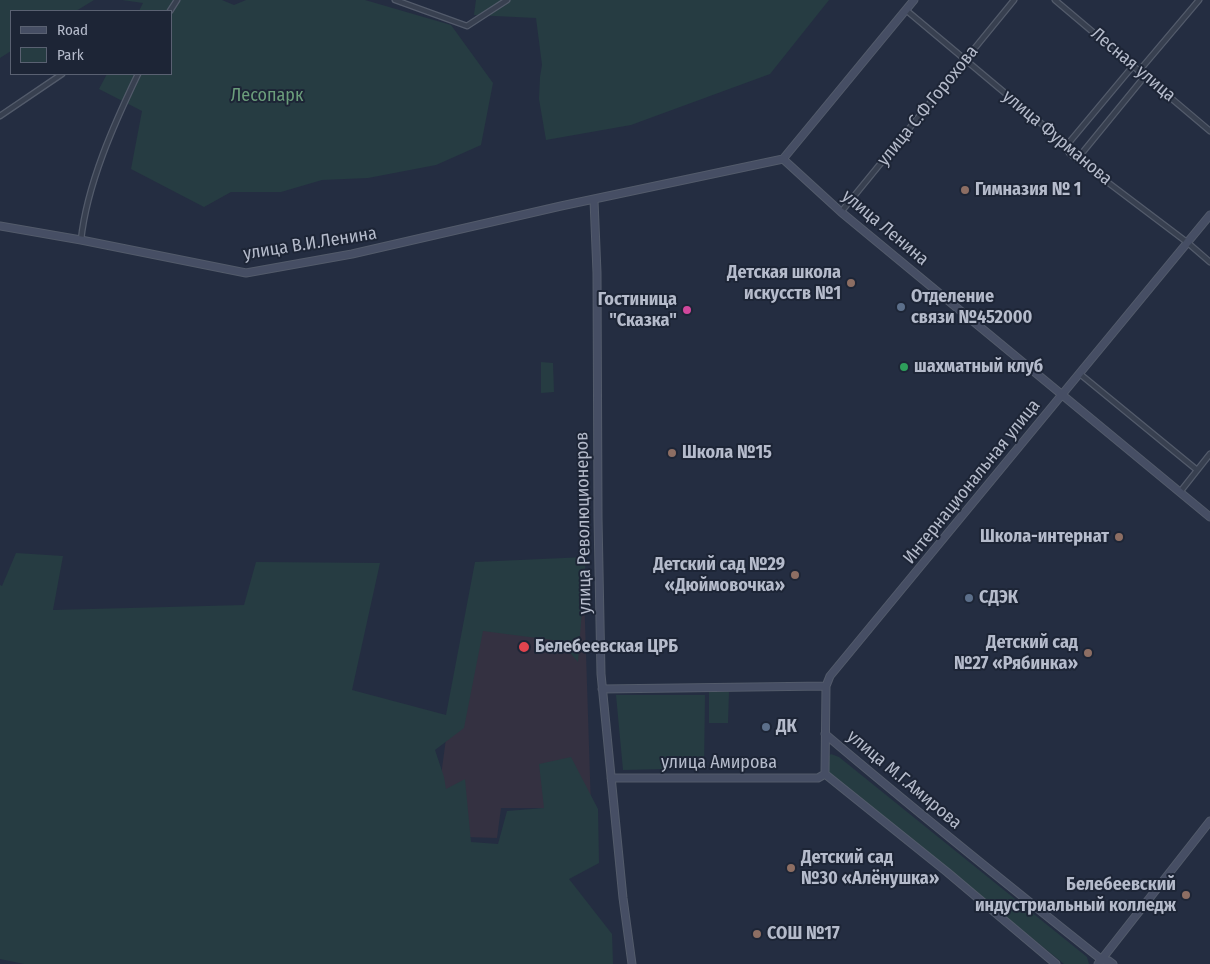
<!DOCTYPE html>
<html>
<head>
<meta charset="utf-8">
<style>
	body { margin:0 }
	#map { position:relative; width:1210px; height:964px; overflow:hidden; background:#242d41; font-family:"Fira Sans Condensed",sans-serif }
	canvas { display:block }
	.legend { position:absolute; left:10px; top:10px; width:162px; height:65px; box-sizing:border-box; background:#1d2536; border:1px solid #5a6172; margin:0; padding:6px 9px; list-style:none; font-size:15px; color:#b5bbcb }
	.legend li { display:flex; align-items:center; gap:10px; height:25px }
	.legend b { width:25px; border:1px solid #5a6172 }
</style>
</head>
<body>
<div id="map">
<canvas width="1210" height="964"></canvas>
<ul class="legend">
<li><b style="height:6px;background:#464e64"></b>Road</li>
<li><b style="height:14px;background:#263c42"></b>Park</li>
</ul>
</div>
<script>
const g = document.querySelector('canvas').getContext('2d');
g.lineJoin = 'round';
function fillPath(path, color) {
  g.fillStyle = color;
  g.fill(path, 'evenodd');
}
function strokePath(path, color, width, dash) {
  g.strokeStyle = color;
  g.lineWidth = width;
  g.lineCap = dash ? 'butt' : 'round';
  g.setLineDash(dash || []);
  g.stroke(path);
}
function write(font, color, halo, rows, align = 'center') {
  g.font = font + ' "Fira Sans Condensed",sans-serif';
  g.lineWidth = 4;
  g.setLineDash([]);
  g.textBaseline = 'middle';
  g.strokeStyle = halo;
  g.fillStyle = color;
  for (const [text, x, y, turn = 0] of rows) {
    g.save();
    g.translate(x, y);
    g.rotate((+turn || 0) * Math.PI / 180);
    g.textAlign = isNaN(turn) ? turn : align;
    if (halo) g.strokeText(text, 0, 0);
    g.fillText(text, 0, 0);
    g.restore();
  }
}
fillPath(new Path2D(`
	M583,560L591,808H501L497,838L433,836L447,731L477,562Z`), '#343141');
fillPath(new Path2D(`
	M0,0H94L76,11H11V51L0,58Z
	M122,0H222L234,5L246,0H365L451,25L493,83L481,145L436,165L368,178L322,180L281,192H231L204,207L131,169L142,111L99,89L107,74H171V11H139L143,3Z
	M476,0H829L770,74L631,125L546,140L539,99L540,77L542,65L536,18L474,15Z
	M541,362L553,363L554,392L541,393Z
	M16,553L63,556L53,610L244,605L256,562L380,563L352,690L446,715L475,562L586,557L578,662L560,641L483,631L464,728L435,750L444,777L446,789L465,779L471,842L498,844L507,811L544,808L539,764L571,757L598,809L599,863L569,879L612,934L613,964H24L0,959V585L2,586Z
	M709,692H729L728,723H709Z
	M616,695H705L704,768L623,770Z
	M831,754L839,757L1087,957L1089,964H1064L827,771L825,760Z`), '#263c42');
const street = new Path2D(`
	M395,0L467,26L507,0
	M1055,0L1210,131
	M906,10L1067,145L1069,153L1188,243L1210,262
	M170,11L177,0
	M1139,71L1199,0
	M0,116L62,74
	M1067,145L1133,66
	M1078,158L1145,76
	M841,212L1014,0
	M81,240C87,184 114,124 138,74
	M1080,374L1197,470
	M1180,492L1210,454`);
const secondary = new Path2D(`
	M783,159L841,212L1210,517
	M783,159L914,0
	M594,200L597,273L598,518L601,674L623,898L632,964
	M0,226L81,240L246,273L352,254L561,206L783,159
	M602,689L826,686
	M825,734C916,811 1009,886 1102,960L1109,961L1113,964
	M825,774L826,686L830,676L1210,215
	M825,774L947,872L1056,964
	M611,778H818L825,774
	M1098,964L1210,821`);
strokePath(street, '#535b6b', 7);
strokePath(secondary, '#535b6b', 9);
strokePath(street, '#384050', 4.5);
strokePath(secondary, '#464e64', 7);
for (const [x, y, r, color] of [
	[965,190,5,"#8d6e63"],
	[851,283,5,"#8d6e63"],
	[901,307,5,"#5c6f8a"],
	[687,310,5,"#d1479c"],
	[904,367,5,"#2e9e5b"],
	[672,453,5,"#8d6e63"],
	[1119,537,5,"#8d6e63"],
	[795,575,5,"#8d6e63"],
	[969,598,5,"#5c6f8a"],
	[524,647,6,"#e0444e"],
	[1088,653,5,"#8d6e63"],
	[766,727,5,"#5c6f8a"],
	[791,868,5,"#8d6e63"],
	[1186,895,5,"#8d6e63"],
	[757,934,5,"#8d6e63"]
]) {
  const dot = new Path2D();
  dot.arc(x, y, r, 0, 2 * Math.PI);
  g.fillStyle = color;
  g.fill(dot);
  strokePath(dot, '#1d2536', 2);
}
write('18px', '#b5bbcb', '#1d2536', [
	["Лесная улица",1133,65,40],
	["улица С.Ф.Горохова",928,106,-51],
	["улица Фурманова",1057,138,40],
	["улица Ленина",885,228,40],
	["улица В.И.Ленина",310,244,-9],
	["Интернациональная улица",972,482,-51],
	["улица Революционеров",584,523,-91],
	["улица Амирова",719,763],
	["улица М.Г.Амирова",904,780,40]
]);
write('18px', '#6b9d7b', '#1d2536', [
	["Лесопарк",267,96]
]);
write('bold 18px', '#b5bbcb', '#1d2536', [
	["Гимназия № 1",975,190],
	["Детская школа",841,273,"right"],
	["искусств №1",841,294,"right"],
	["Отделение",911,297],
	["связи №452000",911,318],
	["Гостиница",677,300,"right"],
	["\"Сказка\"",677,321,"right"],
	["шахматный клуб",914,367],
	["Школа №15",682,453],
	["Школа-интернат",1109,537,"right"],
	["Детский сад №29",785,565,"right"],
	["«Дюймовочка»",785,586,"right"],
	["СДЭК",979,598],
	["Детский сад",1078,643,"right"],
	["№27 «Рябинка»",1078,664,"right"],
	["Белебеевская ЦРБ",535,647],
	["ДК",776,727],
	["Детский сад",801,858],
	["№30 «Алёнушка»",801,879],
	["Белебеевский",1176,885,"right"],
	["индустриальный колледж",1176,906,"right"],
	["СОШ №17",767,934]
], 'left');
</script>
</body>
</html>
